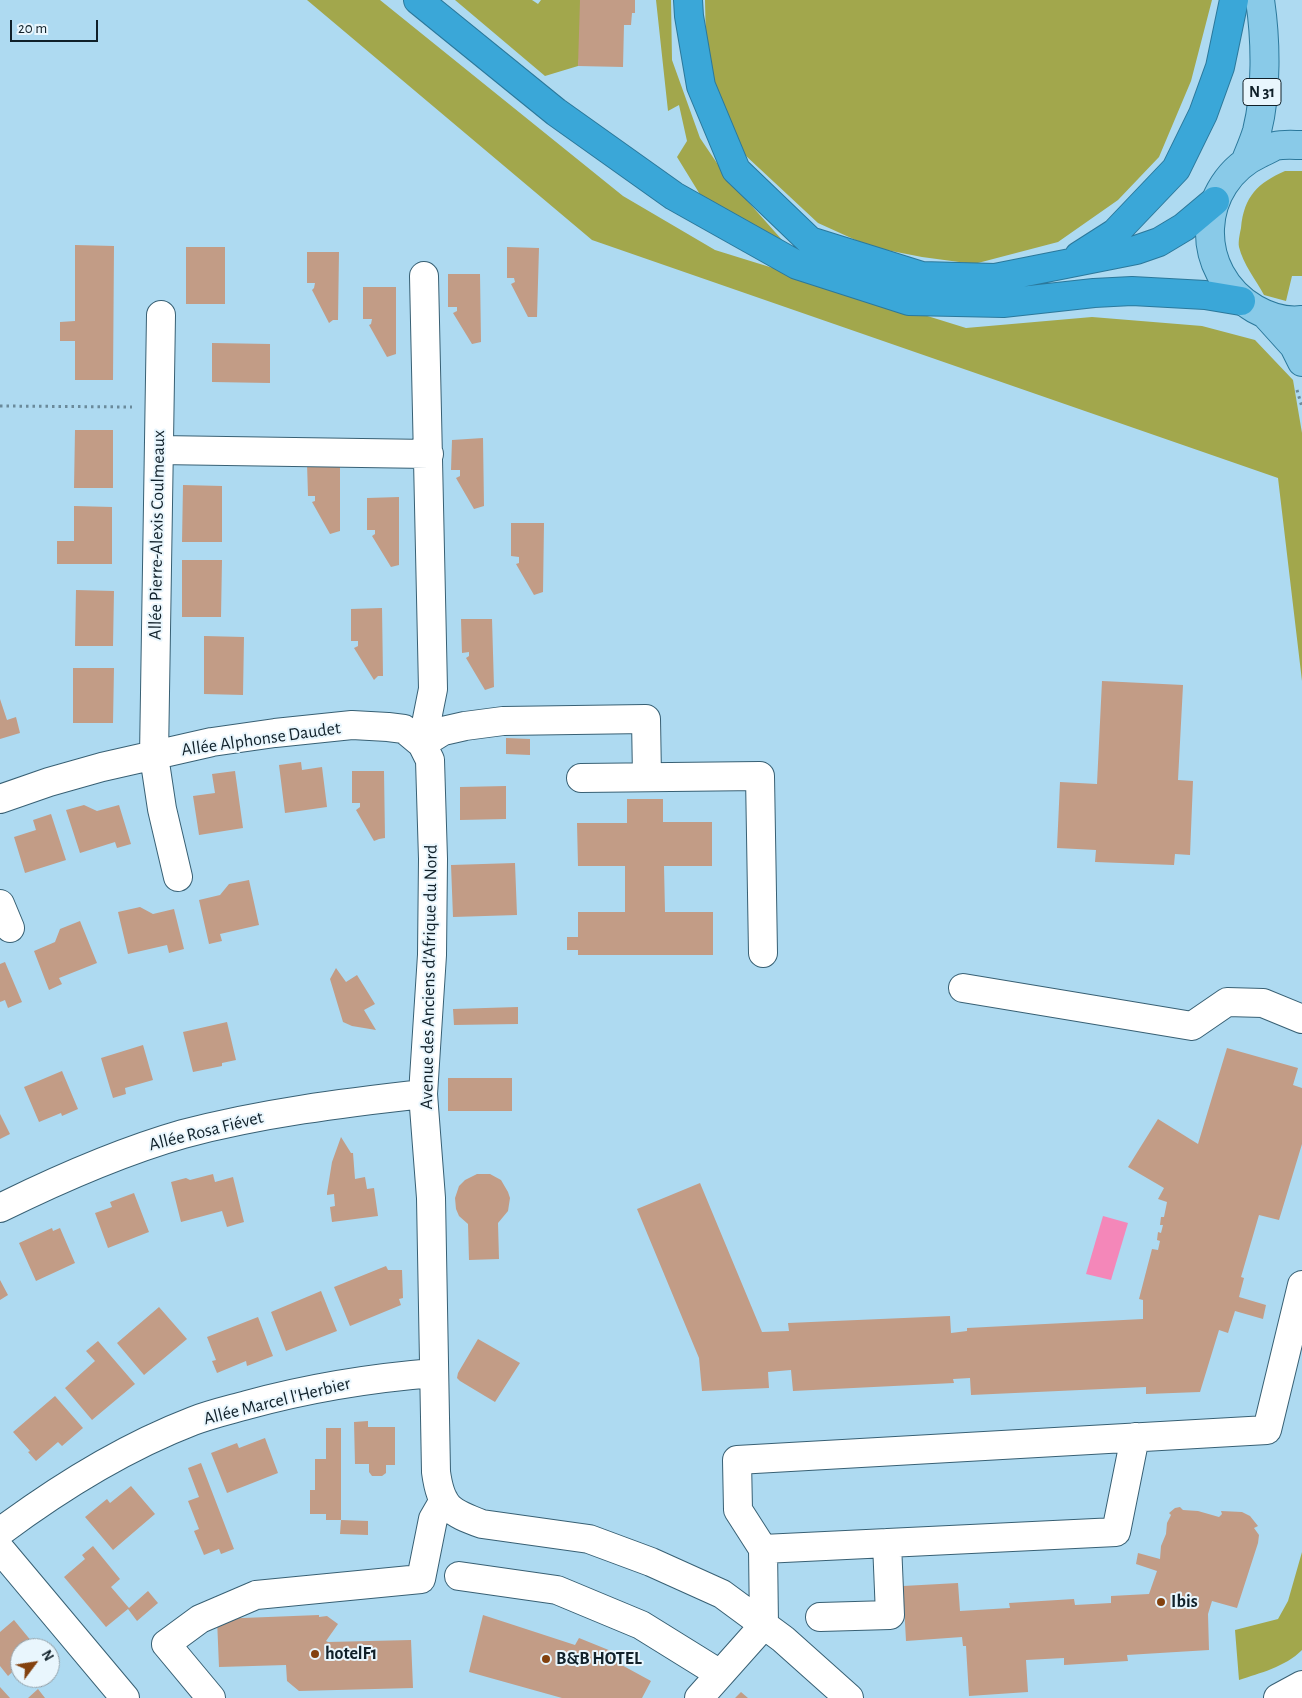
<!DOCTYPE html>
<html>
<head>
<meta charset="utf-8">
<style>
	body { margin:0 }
	#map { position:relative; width:1302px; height:1698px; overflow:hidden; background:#aedaf1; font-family:"Alegreya Sans",sans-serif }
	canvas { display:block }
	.north { position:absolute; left:10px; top:1638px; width:50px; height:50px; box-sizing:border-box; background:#e9f6fd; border:1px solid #92a0a8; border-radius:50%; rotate:59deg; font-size:14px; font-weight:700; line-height:20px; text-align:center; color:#102029 }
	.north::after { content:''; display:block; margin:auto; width:18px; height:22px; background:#83410e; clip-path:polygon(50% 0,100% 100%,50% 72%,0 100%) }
	.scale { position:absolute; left:10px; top:20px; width:88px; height:22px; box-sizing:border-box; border:2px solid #102029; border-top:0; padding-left:6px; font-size:15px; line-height:18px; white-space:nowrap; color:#102029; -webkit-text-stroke:4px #e9f6fd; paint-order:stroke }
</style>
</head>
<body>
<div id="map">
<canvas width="1302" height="1698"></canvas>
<div class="north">N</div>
<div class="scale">20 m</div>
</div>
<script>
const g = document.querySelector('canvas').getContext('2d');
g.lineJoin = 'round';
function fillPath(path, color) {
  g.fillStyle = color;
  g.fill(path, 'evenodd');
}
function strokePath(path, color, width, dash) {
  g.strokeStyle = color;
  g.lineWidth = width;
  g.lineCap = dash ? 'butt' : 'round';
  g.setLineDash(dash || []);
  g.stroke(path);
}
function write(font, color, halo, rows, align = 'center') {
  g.font = font + ' "Alegreya Sans",sans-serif';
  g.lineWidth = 4;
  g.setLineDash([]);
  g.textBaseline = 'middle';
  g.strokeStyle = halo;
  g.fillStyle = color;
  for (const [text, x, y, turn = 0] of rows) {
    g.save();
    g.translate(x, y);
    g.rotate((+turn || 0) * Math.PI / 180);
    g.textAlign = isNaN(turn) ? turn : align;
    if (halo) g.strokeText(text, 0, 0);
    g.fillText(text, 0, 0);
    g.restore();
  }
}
fillPath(new Path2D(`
	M307,0H380L623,196L715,250L966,328L1092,317L1202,326L1255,340L1293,380L1302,433V681L1278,478L592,240Z
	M455,0H532L538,4L541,0H587L578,66L545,76Z
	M656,0H671L672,60L700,138L727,178L783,241L704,201L677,157L687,141L679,105L668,111Z
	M705,0H1212L1191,81L1159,157L1118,200L1058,242L974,264L922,257L871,247L818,223L745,155L711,80L706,44Z
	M1285,171H1302V276H1292L1286,301L1264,295C1256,280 1243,264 1239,247C1238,241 1240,233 1241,228C1244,196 1258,183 1285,171Z
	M1302,1552V1650C1285,1667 1260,1673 1239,1680L1235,1630L1278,1619L1288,1601Z`), '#a2a74c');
fillPath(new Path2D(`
	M1103,1216L1128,1223L1111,1280L1086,1274Z`), '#f487b9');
fillPath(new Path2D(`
	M580,0H635V13H632L631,25H624L623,67L578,66Z
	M75,245L114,246L113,380H75V341H60V322L75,321Z
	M186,247H225V304H186Z
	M507,247L539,248L537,317H528L511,284L515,282L514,278H507Z
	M307,252H339L338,320H333L329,323L312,290L314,288L315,283H307Z
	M448,274H480L481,342L472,344L453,313L457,311V307H448Z
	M363,287H396V354L387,357L369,325L371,324L372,319H363Z
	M212,343L270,344V383L212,382Z
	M75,430H113V488H74Z
	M483,438L484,506L474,509L456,478L460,476V470H451L452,440Z
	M307,463L340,464V531L330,534L312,502L315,501V496H308Z
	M183,485L222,486V542H182Z
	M399,497V565L391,567L372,536L375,534V530H367V498Z
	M74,506L112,507V564H57V541H74Z
	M511,523H544L543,592L534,595L516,564L519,563V557L511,556Z
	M182,560H222L221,617H182Z
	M76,590L114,591L113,646H75Z
	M382,608L383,676H378L374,680L354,648L358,646V641H351V609Z
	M461,619H492L494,687L485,690L466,658L469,656V652L462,653Z
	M204,636L244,637L243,695L204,694Z
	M73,668H114L113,723H73Z
	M1102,681L1183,685L1178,780L1193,781L1190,855L1175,854L1174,865L1095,862L1096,850L1057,848L1060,782L1097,784Z
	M0,699L7,720L16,717L20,733L0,739Z
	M506,738L530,739V755L506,754Z
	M301,762L302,770L322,767L327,807L285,813L279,765Z
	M235,771L243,828L199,835L193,796L215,793L212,774Z
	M352,771H384L385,838L379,839L374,841L356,810L360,807V803H352Z
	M506,786V819L460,820V787Z
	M627,799H663V822H712V866H664L665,912H713V955H578V950H567V937H578V912H625V866H578L577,823H627Z
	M84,805L97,811L119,805L131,844L117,848L115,842L80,853L66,810Z
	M51,814L66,860L25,873L14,837L36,830L33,820Z
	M515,863L517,915L453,917L451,865Z
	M249,880L259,925L220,934L222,941L209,944L199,900L220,895L229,884Z
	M140,907L153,914L174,909L184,949L169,953L167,945L128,954L118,912Z
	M80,921L97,963L59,978L62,984L49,990L34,951L55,942L60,929Z
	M5,962L22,1002L8,1008L5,1000L0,1002V964Z
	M336,968L346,982L357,975L375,1004L364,1010L376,1030L352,1026L343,1022L330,979Z
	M518,1007V1024L454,1025L453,1009Z
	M227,1022L236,1060L222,1063V1066L193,1072L183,1032Z
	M143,1045L153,1080L125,1088L126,1094L113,1098L101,1058Z
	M1227,1048L1298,1068L1293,1085L1302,1088V1144L1279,1220L1259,1215L1241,1277L1244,1278L1239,1297L1266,1305L1263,1319L1235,1311L1228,1333L1219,1330L1200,1392L1146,1394V1387L971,1395L970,1378L953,1379L954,1383L793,1391L791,1370L768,1372L769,1388L702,1391L699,1358L637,1209L700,1183L762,1332L789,1331L788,1323L950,1316L951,1333L967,1331V1328L1143,1319V1300L1139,1299L1152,1249L1158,1250L1160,1241L1157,1240L1158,1232L1161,1233L1163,1225H1160L1161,1217H1164L1167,1202L1158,1199L1164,1188L1128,1167L1158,1119L1198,1144Z
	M62,1071L78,1109L62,1116L61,1113L39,1122L24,1087Z
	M448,1078H512V1111H448Z
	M0,1114L10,1134L0,1139Z
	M341,1137L351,1153H353L355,1179L365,1177L367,1189L374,1188L378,1216L332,1222L330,1207L335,1206L334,1194L327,1195V1193L332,1162Z
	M213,1174L215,1182L233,1177L244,1222L227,1227L222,1211L181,1222L171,1182L186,1178L190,1180Z
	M477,1174H490L501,1180L508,1192L510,1198L508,1211L498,1223L499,1259L469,1260L468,1224L459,1216L456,1209L455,1198L459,1186L465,1180Z
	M134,1193L149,1232L108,1248L95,1213L112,1207L110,1202Z
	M52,1228L53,1231L60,1228L75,1263L36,1281L19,1243Z
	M386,1266L388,1270H402L403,1298L399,1299L401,1305L350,1326L334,1287Z
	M0,1280L8,1295L0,1300Z
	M321,1291L337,1331L286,1351L271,1312Z
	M159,1307L187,1339L144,1375L117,1343Z
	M258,1317L273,1356L247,1366L246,1361L217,1373L212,1361L216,1360L207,1337Z
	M478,1339L520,1363L495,1402L460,1381L457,1378L458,1373Z
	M98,1341L135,1384L92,1420L65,1388L95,1361L86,1351Z
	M55,1396L83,1428L62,1446L58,1442L36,1461L28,1452L30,1451L13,1432Z
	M368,1421V1427H395V1465H386V1473L382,1476H372L369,1472V1464H355L354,1422Z
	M326,1428H341V1520H326V1514H310V1490H315V1459H326Z
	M265,1438L278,1473L227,1493L211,1453L237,1443L239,1448Z
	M201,1463L234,1549L221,1554L219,1549L204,1555L194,1531L199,1529L188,1501L199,1497L188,1468Z
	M131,1486L155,1514L113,1550L85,1517L107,1499L110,1503Z
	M1180,1507L1183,1510L1198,1511L1219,1517L1222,1514L1221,1511L1242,1512L1250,1516L1258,1526L1254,1528L1259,1535L1258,1543L1237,1608L1212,1601L1208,1614L1209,1650L1127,1655L1128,1661L1064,1665V1658L1026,1660L1028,1692L969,1696L966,1646H963L962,1637L906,1641L903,1586L958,1583L960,1611L1010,1608L1009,1603L1074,1599L1075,1605L1111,1603V1596L1149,1594L1157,1571L1136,1564L1138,1553L1160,1559L1161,1546L1166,1534L1167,1523L1171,1515L1169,1513L1175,1508Z
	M341,1520L368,1521V1535L340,1534Z
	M93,1546L120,1579L111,1587L129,1608L148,1591L158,1603L137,1621L128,1609L106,1627L64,1577L85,1559L82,1555Z
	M319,1615V1617L327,1616L338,1624L326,1641L328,1642L411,1640L413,1688L299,1691L287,1681L286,1665L219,1667L217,1619Z
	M483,1615L575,1645L579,1638L621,1655L618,1663L651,1681L642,1698H562L469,1672Z
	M14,1620L37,1648H20V1665L8,1676L0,1666V1632Z
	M0,1687L10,1698H0Z
	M38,1689L45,1698H28Z
	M741,1692L748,1698H735Z`), '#c29c86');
const minor = new Path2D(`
	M424,276L433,689L422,744L430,760L433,859L432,955L423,1094L431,1198L436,1472C441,1508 450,1512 482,1524L589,1539L651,1562L722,1594L783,1639L849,1698
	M161,315L154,756L162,809L178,877
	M159,450L429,454
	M422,744L443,731L465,726L503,721L646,719L647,777
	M581,778L760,776L763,953
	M0,799L49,782L102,767L212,742L275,733L352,725L388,727L404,729L422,744
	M0,904L10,928
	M963,988L1192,1026L1227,1002L1263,1003L1302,1019
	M0,1208C59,1179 120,1152 183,1134C262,1113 343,1103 423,1094
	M0,1532C59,1488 123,1448 193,1421C211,1414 229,1410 247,1405C309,1388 371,1378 434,1373
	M0,1549L125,1698
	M763,1549L1116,1532L1135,1437
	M459,1576L557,1590L641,1625L720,1674
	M820,1617L890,1615L887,1543
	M211,1698L166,1644L200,1619L256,1595L421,1579L433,1519L444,1500
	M699,1698L764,1625L763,1549L738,1510L737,1460L1267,1430L1302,1285
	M1278,1698L1302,1685`);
const major = new Path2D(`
	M1302,145C1294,145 1283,144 1275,146C1271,148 1266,151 1261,153C1196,183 1192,272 1255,309C1269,317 1285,322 1302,320
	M1246,160C1250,150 1254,141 1257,131C1267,91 1266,40 1260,0
	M1266,315L1294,346L1302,362`);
const highway = new Path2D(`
	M418,0L556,112L674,196L797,265L909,301L1003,303L1094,293L1132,291L1205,295L1241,301
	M688,0L689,16L701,86L736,170L810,241L922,276L995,278L1136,250L1159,242L1184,227L1215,201
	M1079,256L1115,233L1176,169L1203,114L1220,67L1234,0`);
strokePath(minor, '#386074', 30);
strokePath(major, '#2b789b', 30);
strokePath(highway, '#2b789b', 30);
strokePath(new Path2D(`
	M1297,390L1302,407
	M0,406L132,407`), '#6a8a9b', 3, [2.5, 4]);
strokePath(minor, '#fff', 28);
strokePath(major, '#89cae8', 28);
strokePath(highway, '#3aa7d8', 28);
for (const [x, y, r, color] of [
	[1161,1602,5,"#83410e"],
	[315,1654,5,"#83410e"],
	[546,1659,5,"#83410e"]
]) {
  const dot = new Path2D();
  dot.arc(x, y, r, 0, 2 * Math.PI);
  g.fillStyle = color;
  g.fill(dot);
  strokePath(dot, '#e9f6fd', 2);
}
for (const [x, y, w] of [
	[1262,92,38]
]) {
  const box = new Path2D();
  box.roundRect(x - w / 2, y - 13.5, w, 27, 4);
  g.fillStyle = '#e9f6fd';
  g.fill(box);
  strokePath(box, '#102029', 1);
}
write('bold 16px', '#102029', null, [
	["N 31",1262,92]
]);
write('18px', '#102029', '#e9f6fd', [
	["Allée Pierre-Alexis Coulmeaux",157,535,-89],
	["Allée Alphonse Daudet",261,739,-8],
	["Avenue des Anciens d'Afrique du Nord",429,977,-89],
	["Allée Rosa Fiévet",206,1131,-14],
	["Allée Marcel l'Herbier",277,1401,-14]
]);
write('bold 18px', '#102029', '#e9f6fd', [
	["Ibis",1171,1602],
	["hotelF1",325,1654],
	["B&B HOTEL",556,1659]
], 'left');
</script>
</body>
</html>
